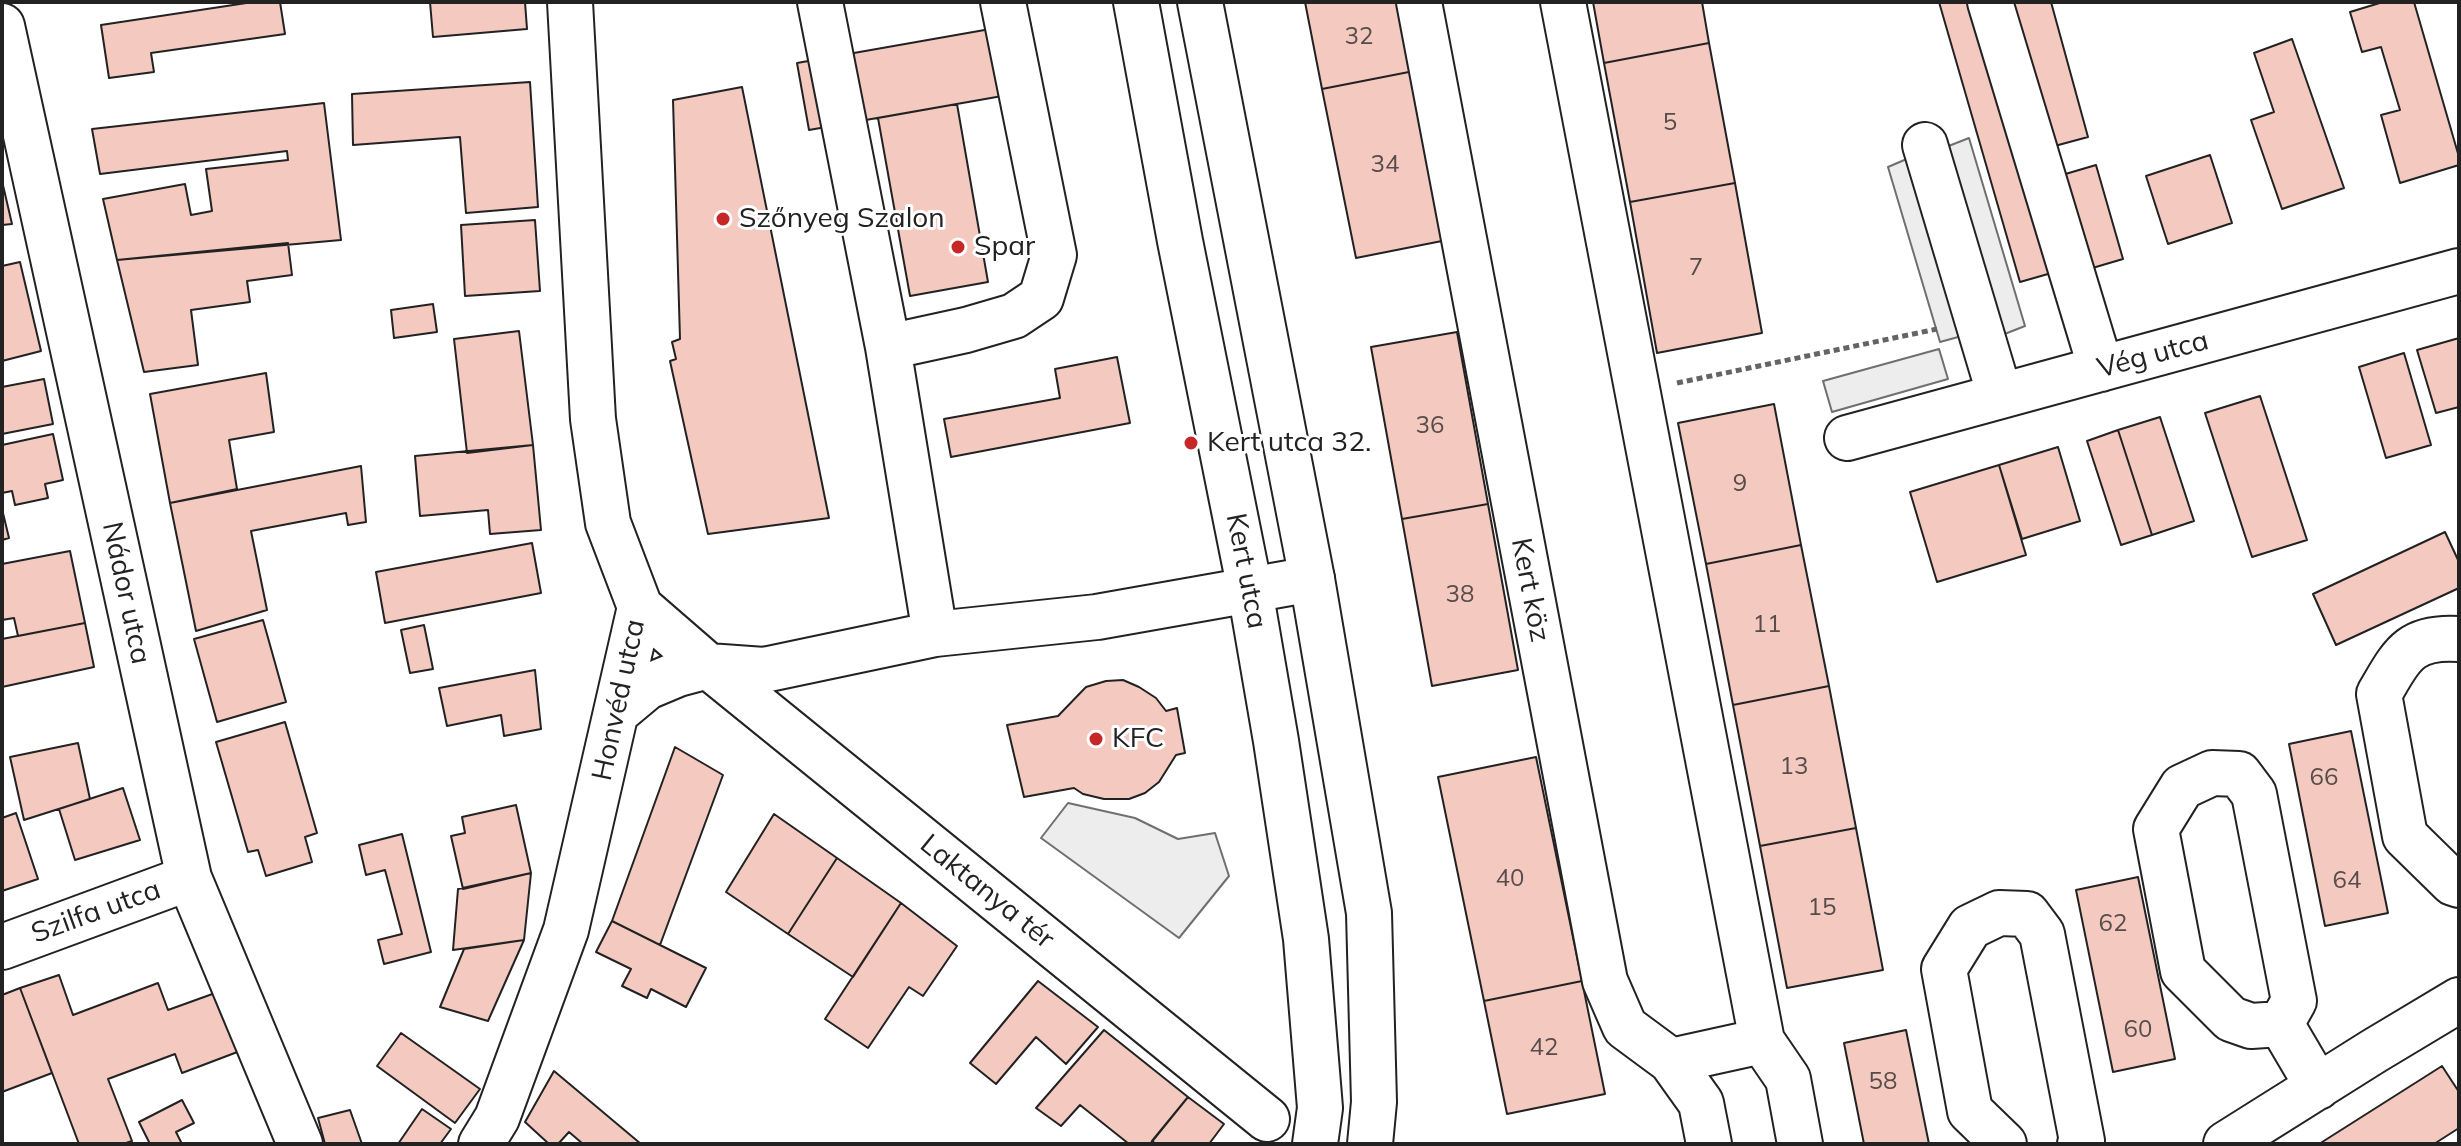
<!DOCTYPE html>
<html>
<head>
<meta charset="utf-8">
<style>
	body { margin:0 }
	#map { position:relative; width:2461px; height:1146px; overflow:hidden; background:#fff; font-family:Mulish,sans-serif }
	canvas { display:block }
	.frame { position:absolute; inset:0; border:4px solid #222; pointer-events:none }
</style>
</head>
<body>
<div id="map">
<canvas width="2461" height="1146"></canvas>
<div class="frame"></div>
</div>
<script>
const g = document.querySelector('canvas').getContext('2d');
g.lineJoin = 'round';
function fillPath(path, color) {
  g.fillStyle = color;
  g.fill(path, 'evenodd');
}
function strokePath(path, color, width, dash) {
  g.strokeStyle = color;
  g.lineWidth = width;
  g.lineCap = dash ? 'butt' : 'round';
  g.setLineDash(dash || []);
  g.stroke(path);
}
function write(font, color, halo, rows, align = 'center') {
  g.font = font + ' Mulish,sans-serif';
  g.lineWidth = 6;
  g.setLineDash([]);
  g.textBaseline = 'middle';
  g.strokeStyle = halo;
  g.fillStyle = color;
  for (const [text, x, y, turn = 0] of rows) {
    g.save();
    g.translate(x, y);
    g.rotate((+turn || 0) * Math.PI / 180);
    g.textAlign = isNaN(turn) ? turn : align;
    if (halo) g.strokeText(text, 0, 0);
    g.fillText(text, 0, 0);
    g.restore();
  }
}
const parking = new Path2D(`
	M1969,138L2025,326L1997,337L1941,149Z
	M1916,155L1969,334L1940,342L1888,167Z
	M1939,349L1948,379L1832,412L1823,381Z
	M1068,803L1135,818L1178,839L1215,833L1229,876L1179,938L1041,838Z`);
fillPath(parking, '#ededed');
strokePath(parking, '#6f6f6f', 2);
const building = new Path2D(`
	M253,2H280L285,34L151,53L154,72L109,78L101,25Z
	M430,2H525L527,29L433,37Z
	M1305,2H1400L1414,71L1322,89Z
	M1593,2H1702L1709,43L1604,63Z
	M1939,2H1977L2055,272L2020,282Z
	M2011,2H2051L2088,137L2051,147Z
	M2383,2H2414L2459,157V165L2400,183L2381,115L2400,110L2381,47L2362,52L2350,12Z
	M1030,22L1042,89L809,130L797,63Z
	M2292,39L2344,188L2282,209L2251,120L2274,112L2254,53Z
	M1709,43L1735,183L1630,202L1604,63Z
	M1414,71L1447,240L1356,258L1322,89Z
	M530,82L538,207L466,213L460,137L353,145L352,94Z
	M742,87L829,518L708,534L670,361L676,359L672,342L680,339L673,100Z
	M324,103L341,240L117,260L103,199L185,184L191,215L212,211L206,169L288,160L287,151L100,174L92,129Z
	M957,104L988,282L910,296L878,118Z
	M2210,155L2232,223L2168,244L2146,176Z
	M2096,165L2123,259L2089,269L2062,175Z
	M2,181L12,224L2,225Z
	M1735,183L1762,333L1657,353L1630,202Z
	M535,220L540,291L465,296L461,225Z
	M288,243L292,275L247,281L250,302L191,310L198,365L144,372L117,260Z
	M20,262L41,351L2,361V266Z
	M433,304L437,332L394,338L391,310Z
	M519,331L533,445L467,453L454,339Z
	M1457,332L1488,504L1402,519L1371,347Z
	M2459,338V407L2436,413L2417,350Z
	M2404,353L2431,445L2386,458L2359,367Z
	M1117,357L1130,423L951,457L944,419L1060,398L1055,369Z
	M266,373L274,432L229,440L237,489L170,503L150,394Z
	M44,379L53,424L2,434V387Z
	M2260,396L2307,540L2252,557L2205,413Z
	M1774,404L1801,545L1706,564L1678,423Z
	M2160,417L2194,521L2152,535L2118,430Z
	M2118,430L2152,535L2121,545L2087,441Z
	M53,434L63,480L45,484L48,498L15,505L12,491L2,493V445Z
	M533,445L541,530L490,534L488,510L420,516L415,456Z
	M2058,447L2080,521L2022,539L1999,465Z
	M1999,465L2026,555L1937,582L1910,492Z
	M361,466L366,522L348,525L346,513L251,531L267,610L196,631L170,503Z
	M1488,504L1518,670L1432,686L1402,519Z
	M2,509L9,538L2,540Z
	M2445,532L2459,562V588L2336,645L2313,594Z
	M532,543L541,593L385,623L376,572Z
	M1801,545L1829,686L1733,705L1706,564Z
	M70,551L85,623L18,636L14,618L2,620V564Z
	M263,620L286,702L217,722L194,639Z
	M85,623L94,667L2,687V639Z
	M424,625L433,669L410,673L401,630Z
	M535,670L541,729L504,736L501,715L447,726L439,688Z
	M1123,680L1139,687L1156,698L1166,711L1177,708L1185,753L1176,755L1159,782L1145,793L1129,799H1104L1083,794L1074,788L1024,797L1007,725L1058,716L1086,687L1106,681Z
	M1829,686L1856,828L1760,846L1733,705Z
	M285,722L317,833L305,837L312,862L266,876L258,850L248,852L216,742Z
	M2351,731L2388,913L2325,926L2289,744Z
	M78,743L90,799L24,820L10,757Z
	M675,747L723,775L660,945L612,921Z
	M1536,757L1582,981L1484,1001L1438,777Z
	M123,788L140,840L75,860L59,809Z
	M516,805L531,873L463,889L451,836L465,833L462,817Z
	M16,813L38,879L2,891V818Z
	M774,814L837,858L788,934L726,892Z
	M1856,828L1883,970L1787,988L1760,846Z
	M402,834L431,952L384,964L378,940L402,934L385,870L366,875L359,845Z
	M837,858L901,903L853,977L788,934Z
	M531,873L524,940L453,950L458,889Z
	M2138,877L2175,1059L2113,1072L2076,890Z
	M901,903L957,946L923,996L909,987L868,1048L825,1019Z
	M612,921L706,968L686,1007L651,989L647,998L622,986L631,969L596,952Z
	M524,940L488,1021L440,1007L464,949Z
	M59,975L73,1015L158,983L168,1010L218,992L240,1051L182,1073L175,1054L108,1079L132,1141L123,1144H79L20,988Z
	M1038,981L1098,1027L1066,1064L1036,1037L996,1084L970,1063Z
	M1582,981L1605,1094L1507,1114L1484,1001Z
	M20,988L52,1073L2,1092V995Z
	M1104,1030L1188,1097L1150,1144H1129L1080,1105L1061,1126L1036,1108Z
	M1906,1030L1929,1144H1864L1844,1043Z
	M401,1033L480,1089L455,1123L377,1066Z
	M2442,1066L2459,1092V1128L2434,1144H2319Z
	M554,1071L641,1144H583L569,1132L558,1144H549L525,1122Z
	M1188,1097L1224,1124L1209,1144H1156L1152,1141Z
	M182,1100L194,1123L176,1132L182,1144H150L139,1122Z
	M422,1109L451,1129L440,1144H398Z
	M350,1110L362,1144H325L318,1118Z`);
fillPath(building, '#f3c9c0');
strokePath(building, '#222', 2);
const minor = new Path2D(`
	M820,2L888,347L935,634
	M1419,2L1605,981L1625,1027L1671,1061L1701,1103L1709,1144
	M1563,2L1762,1041L1788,1079L1800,1144
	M1990,2L2101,369
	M2,26L189,878L300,1144
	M1925,145L2000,396
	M888,347L966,330L1014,316L1041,298L1054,255L1003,2
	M1847,438L2459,271
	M640,607L708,666L764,670L935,634L1097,617L1312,579
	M2459,639C2409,636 2402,655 2379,694L2405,836L2453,883L2459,885
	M617,712L647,687L678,674L708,666L1267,1119
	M2212,773L2239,774L2254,794L2294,1001L2281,1024L2251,1026L2231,1019L2183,971L2156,829L2182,787Z
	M2,947L189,878
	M2281,1024L2318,1087
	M1671,1061L1762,1041
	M481,1144L497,1118L566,930L640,607L608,523L593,419L570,2
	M2004,1144L1970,1111L1944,969L1970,927L1999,913L2027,914L2042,934L2082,1141L2080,1144
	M2226,1144L2374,1051L2459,1000`);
const major = new Path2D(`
	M1136,2L1180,241L1250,590L1276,741L1306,939L1320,1108L1315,1144
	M1200,2L1312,579L1369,913L1374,1102L1370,1144`);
strokePath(minor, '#222', 48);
strokePath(major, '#222', 48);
strokePath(new Path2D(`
	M1677,383L1937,329`), '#646464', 5, [6, 4]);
strokePath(minor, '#fff', 44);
strokePath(major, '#fff', 44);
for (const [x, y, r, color] of [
	[723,219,8,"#c62828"],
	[958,247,8,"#c62828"],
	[1191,443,8,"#c62828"],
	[1096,739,8,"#c62828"]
]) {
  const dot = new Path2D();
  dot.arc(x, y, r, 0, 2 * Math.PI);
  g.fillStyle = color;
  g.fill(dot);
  strokePath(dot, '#fff', 3);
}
write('24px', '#564c4a', null, [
	["32",1359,37],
	["5",1670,123],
	["34",1385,165],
	["7",1696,268],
	["36",1430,426],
	["9",1740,484],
	["38",1460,595],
	["11",1767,625],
	["13",1794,767],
	["66",2324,778],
	["40",1510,879],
	["64",2347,881],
	["15",1822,908],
	["62",2113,924],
	["60",2138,1030],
	["42",1544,1048],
	["58",1883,1082]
]);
write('28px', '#222', '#fff', [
	["Szőnyeg Szalon",739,219],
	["Spar",974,247],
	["Kert utca 32.",1207,443],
	["KFC",1112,739]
], 'left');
write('28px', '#222', '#fff', [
	["Vég utca",2153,355,-15],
	["Kert utca",1246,571,79],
	["Kert köz",1530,590,79],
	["Nádor utca",126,593,78],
	["Honvéd utca",619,700,-78],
	["Laktanya tér",987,892,39],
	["Szilfa utca",96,912,-20]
]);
</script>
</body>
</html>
